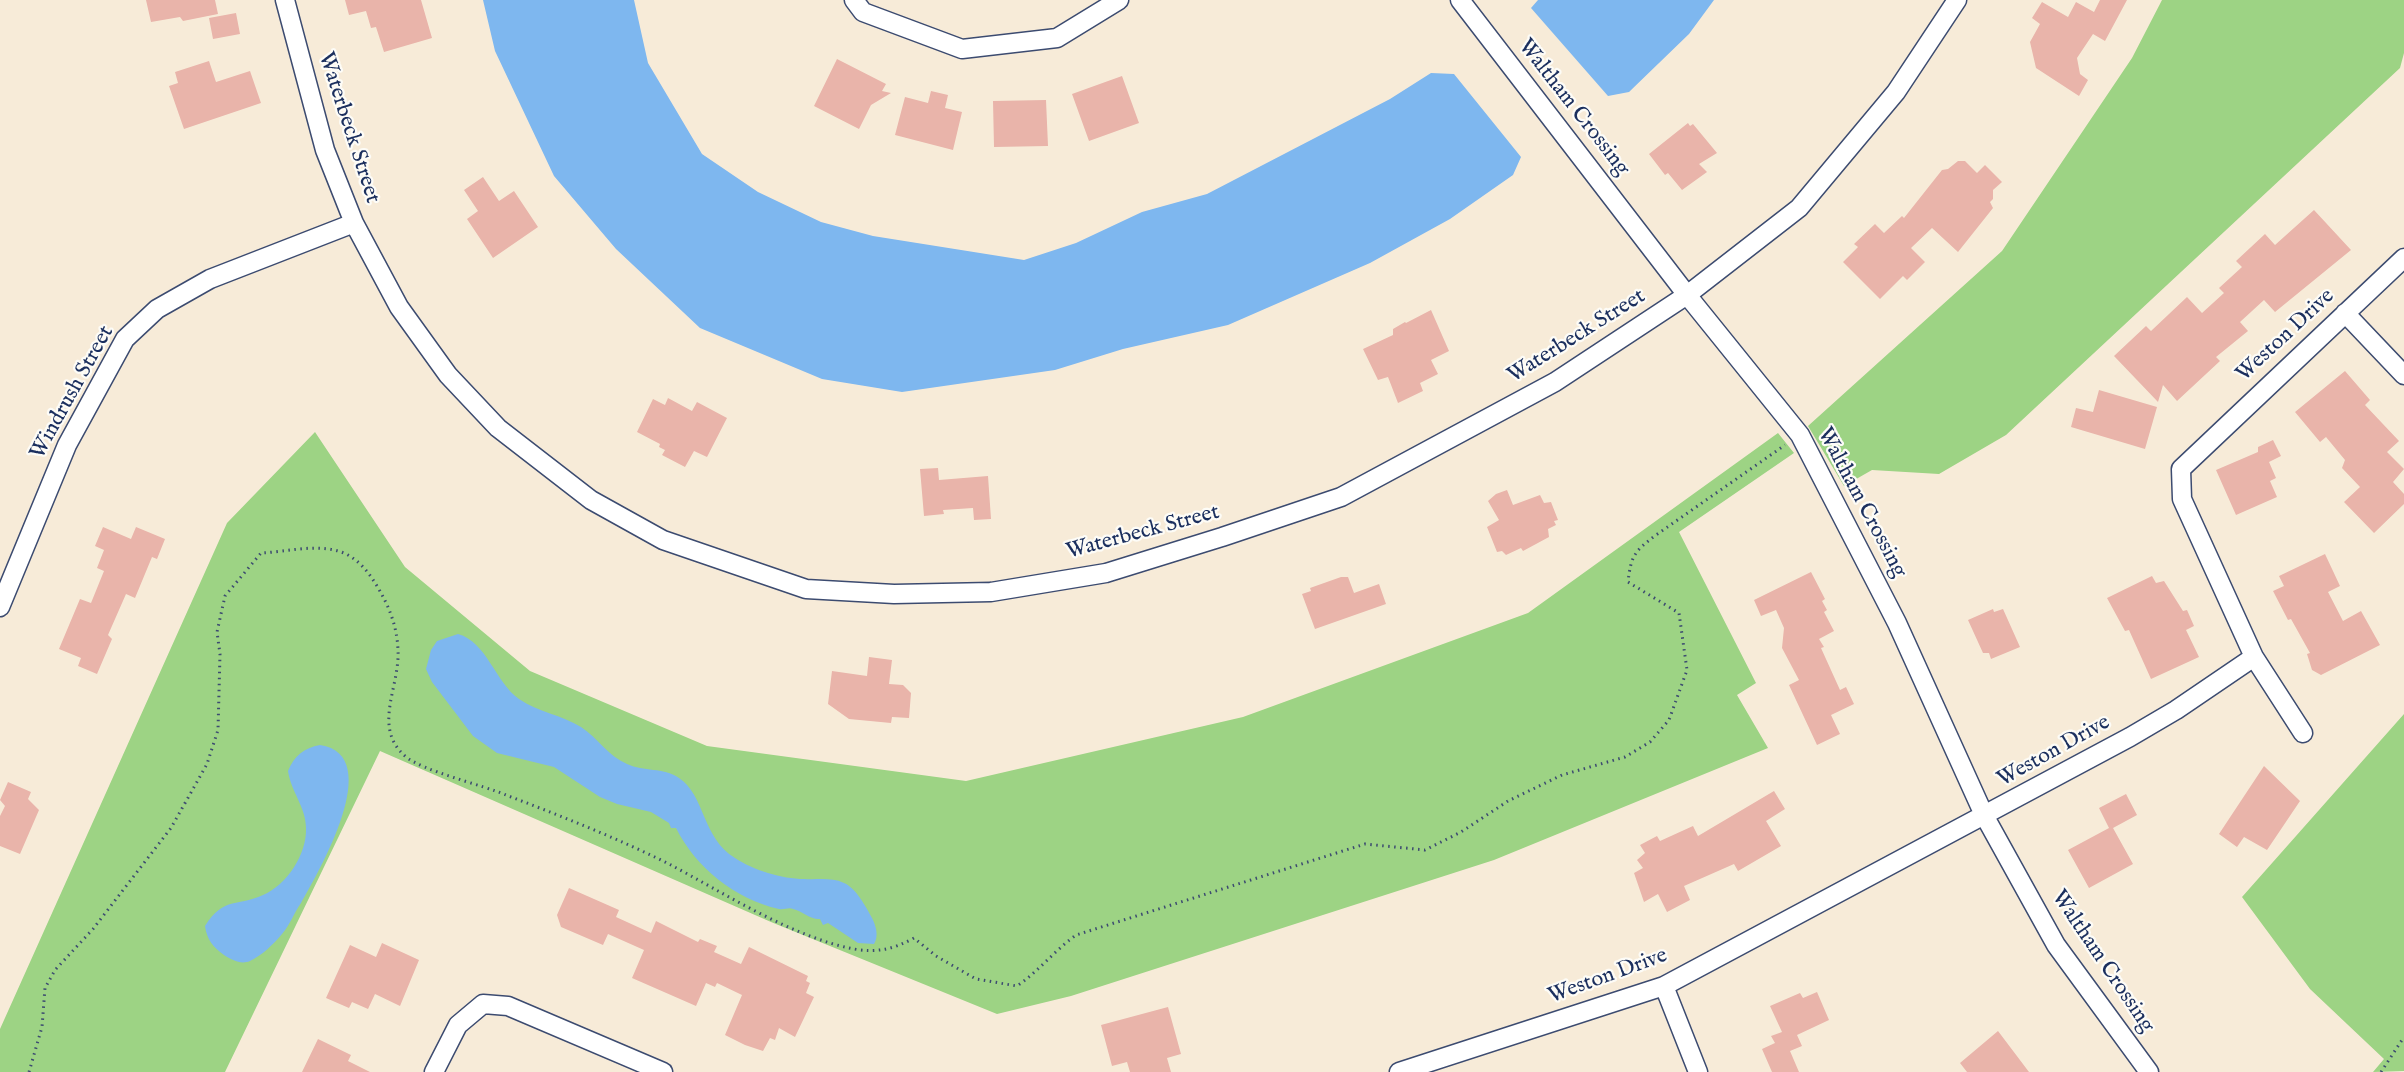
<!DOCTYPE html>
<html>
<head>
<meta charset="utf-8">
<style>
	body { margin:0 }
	canvas { display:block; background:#f7ebd8 }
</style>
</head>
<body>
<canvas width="2404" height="1072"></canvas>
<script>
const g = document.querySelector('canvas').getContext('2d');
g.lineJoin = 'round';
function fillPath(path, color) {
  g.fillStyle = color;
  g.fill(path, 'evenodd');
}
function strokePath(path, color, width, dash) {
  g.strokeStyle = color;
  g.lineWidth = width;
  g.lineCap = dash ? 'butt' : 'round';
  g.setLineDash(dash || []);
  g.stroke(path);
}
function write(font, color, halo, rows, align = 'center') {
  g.font = font + ' "IM FELL English",serif';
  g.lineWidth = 4.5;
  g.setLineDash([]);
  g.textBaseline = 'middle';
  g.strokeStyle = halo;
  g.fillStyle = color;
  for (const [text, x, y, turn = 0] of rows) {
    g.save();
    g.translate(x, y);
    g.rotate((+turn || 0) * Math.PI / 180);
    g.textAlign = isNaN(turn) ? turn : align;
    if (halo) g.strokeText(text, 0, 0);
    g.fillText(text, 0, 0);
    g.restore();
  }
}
fillPath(new Path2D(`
	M2162,0H2404V53L2400,68L2006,435L1939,474L1872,470L1844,486L1808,426L2002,251L2132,58Z
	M315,432L405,567L530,671L707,746L966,781L1243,717L1528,613L1778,433L1794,453L1679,532L1756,683L1737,695L1768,748L1494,860L1071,996L997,1014L771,922L380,751L225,1072H0V1029L227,523Z
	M2404,714V1071L2373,1072L2384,1059L2310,989L2242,897Z`), '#9dd384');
fillPath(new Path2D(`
	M483,0H634L648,63L702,154L758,192L821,222L873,236L1024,260L1076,243L1142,212L1207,194L1390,99L1431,73L1454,74L1521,157L1513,175L1450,219L1370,263L1228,325L1123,349L1055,370L902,392L822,379L700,328L616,249L554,176L495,51Z
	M1538,0H1714L1689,34L1629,92L1608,96L1531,8Z
	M458,634C487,642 495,682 519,699C538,712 562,715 581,727C598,738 608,756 627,764C644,772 663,767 679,778C705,795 702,838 735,858C753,870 782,879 804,879C818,880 831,877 844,883C856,888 866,907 872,918C876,926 879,936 874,944L858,943L828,923L823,925L820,919C811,920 802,911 793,909C789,907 784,910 779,909C735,899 696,868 676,828H671L669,823L651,812L617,804L600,797L554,767L497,753L473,736L432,682L426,669L431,650L437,641Z
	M320,745C387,755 318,873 301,903C294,913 290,925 282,934C274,944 261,956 250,961C241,965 232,960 224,955C213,947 207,940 205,926C224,896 237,907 263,895C287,885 307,854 306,828C306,807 291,792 288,771C294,756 304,748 320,745Z`), '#7eb7ef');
fillPath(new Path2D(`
	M146,0H215L218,14L183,21L180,17L151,22Z
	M345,0H421L432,38L384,52L376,27L371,28L366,11L349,15Z
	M2100,0H2127L2105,41L2093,34L2077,58L2080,74L2088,80L2079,96L2036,68L2030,42L2040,24L2032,18L2042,2L2068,17L2076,2L2094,12Z
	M236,13L240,34L213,39L209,18Z
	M837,59L886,84L882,91L891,93L871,105L859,129L814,106Z
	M209,61L216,82L250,71L261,103L184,129L169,86L178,83L175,72Z
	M1122,76L1139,123L1089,141L1072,94Z
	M931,91L948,95L945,108L962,112L953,150L895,135L905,97L928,103Z
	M1046,100L1048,146L994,147L993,101Z
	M1688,123L1690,126L1693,124L1717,153L1699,164L1707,172L1682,190L1668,173L1665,175L1649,154Z
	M1958,161H1965L1977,173L1985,165L2002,182L1993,190V199L1990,202L1993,208L1958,252L1932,228L1911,248L1925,262L1907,280L1903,276L1880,299L1843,262L1858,247L1854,244L1875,224L1884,233L1902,216L1904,218L1942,170L1948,169Z
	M483,177L499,201L514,191L538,227L493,258L467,219L478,211L464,190Z
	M2314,210L2351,250L2275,312L2264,300L2240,322L2248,331L2216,357L2220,361L2177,401L2163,385L2158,402L2114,356L2146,326L2151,331L2187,297L2202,313L2224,293L2219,288L2242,267L2236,261L2265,234L2275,245Z
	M1431,310L1449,351L1431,360L1438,374L1420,383L1423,391L1398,403L1388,377L1378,380L1363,349L1393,335V329L1405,322L1406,323Z
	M2345,371L2370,400L2365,405L2399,441L2387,452L2404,469L2393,482L2404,494V504L2374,533L2344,502L2360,487L2342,468L2345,460L2326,437L2320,442L2295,412Z
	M2099,390L2157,407L2145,449L2071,427L2076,408L2093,412Z
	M668,398L692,411L697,402L727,418L707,457L694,451L685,467L662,455L665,450L659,447L660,444L637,432L653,399L665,405Z
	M2273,440L2281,456L2269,462L2276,478L2270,481L2277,497L2236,515L2216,470L2258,452V447Z
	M938,468L939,480L988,476L991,519L974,520L973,508L943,510L944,514L924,516L920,469Z
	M1507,490L1513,505L1540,495L1544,503L1551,502L1558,520L1554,521L1556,525L1548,529L1549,537L1523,551L1521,548L1506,555L1502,551L1497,552L1487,527L1499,520L1488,501L1496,494Z
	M103,527L131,539L136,527L165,539L157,559L152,557L135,598L126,594L108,635L112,639L97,674L78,666L81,658L59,649L80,599L91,603L104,571L97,568L104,550L95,546Z
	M2325,554L2340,586L2328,592L2343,621L2361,611L2380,645L2321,675L2312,670L2307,654L2310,653L2291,619L2288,620L2273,591L2284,586L2279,576Z
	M1811,572L1825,599L1822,601L1827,610L1824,612L1834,631L1819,639L1824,647L1821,648L1840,690L1846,687L1854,704L1831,715L1840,734L1817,745L1789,685L1799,680L1782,648L1784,628L1776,610L1761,616L1754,600Z
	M2152,576L2156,583L2164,581L2183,611L2187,610L2194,626L2186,630L2199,657L2151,679L2129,630L2125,631L2107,598Z
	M1341,577H1348L1354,593L1379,584L1386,604L1315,629L1302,594L1311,591L1310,588Z
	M1993,609L1994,612L2003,609L2020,647L1991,659L1989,653H1983L1968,620Z
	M869,657L892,660L889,684L903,685L911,693L909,718L892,717L891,723L849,719L828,704L832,671L867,676Z
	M2264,766L2300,801L2267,850L2244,837L2237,847L2219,834Z
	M8,782L31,792L28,799L39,810L20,854L0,846V816L5,806L0,800Z
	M1774,791L1785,809L1766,821L1781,846L1738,871L1734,864L1684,886L1690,900L1667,912L1658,894L1644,902L1634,873L1643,868L1637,860L1645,853L1640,845L1657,836L1660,841L1693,826L1698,836Z
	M2126,794L2137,815L2113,828L2133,864L2089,888L2068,850L2109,828L2099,808Z
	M569,888L619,910L616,917L651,933L656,921L698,942L700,939L717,946L714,952L741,964L749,947L808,976L806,981L810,983L806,993L814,997L795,1037L779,1028L775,1040L770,1038L763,1051L745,1045L725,1035L742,995L717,983L715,987L706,983L696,1006L632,978L644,950L608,934L603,945L561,927L557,915Z
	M382,943L419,960L400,1006L375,994L368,1009L352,1002L349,1008L326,998L350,945L376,957Z
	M1817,992L1829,1020L1797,1035L1802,1046L1790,1051L1799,1072H1772L1762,1049L1775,1043L1771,1036L1782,1032L1770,1006L1800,993L1803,998Z
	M1168,1007L1181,1054L1167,1058L1171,1072H1130L1127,1062L1112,1066L1101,1025Z
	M1998,1031L2029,1072H1967L1960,1063Z
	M318,1039L351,1055L348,1061L370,1072H302Z`), '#e9b4aa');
const minor = new Path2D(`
	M285,0L325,150L354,223L399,307L448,375L498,428L591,500L663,540L806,589L894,594L991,592L1106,573L1222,537L1341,497L1555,382L1687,295L1799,208L1896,92L1957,0
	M854,0L863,12L962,49L1057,38L1119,0
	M1460,0L1687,295L1800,435L1897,623L1984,815L2056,945L2149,1072
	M2345,313L2404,375
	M0,607L67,445L125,339L157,309L210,279L354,223
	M2254,657L2303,733
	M1664,986L1698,1072
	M434,1072L458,1025L483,1004L508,1006L663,1072
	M1399,1072L1664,986L2130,737L2176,710L2254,657L2182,499L2181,469L2404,258`);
strokePath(minor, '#3c4b70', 21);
strokePath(new Path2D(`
	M29,1072L42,1027L45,988L55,970L93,929L171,828L207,764L218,730L220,654L217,632L225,596L261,553C287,552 321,542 346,554C360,561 369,573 377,586C389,606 397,626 398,650C400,687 372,727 405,756C422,771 483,785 506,795C561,816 617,838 669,864C724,893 792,937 854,949C877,953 894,949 914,938L936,956L976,979L1017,986C1039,971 1054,951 1076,935L1365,844L1425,850L1461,832L1508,801L1562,775L1625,757L1650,742L1669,720L1687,670L1679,613L1628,582C1631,555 1635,551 1656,535L1785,445
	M2381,1072L2404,1037`), '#3c4b70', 3, [1.5, 4.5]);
strokePath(minor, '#fff', 18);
write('22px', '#1b2f5e', '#fdfcf7', [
	["Waltham Crossing",1573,108,52],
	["Waterbeck Street",348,128,72],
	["Weston Drive",2286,336,-43],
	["Waterbeck Street",1577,337,-32],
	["Windrush Street",73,393,-61],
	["Waltham Crossing",1861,503,62],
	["Waterbeck Street",1143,533,-15],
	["Weston Drive",2054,752,-29],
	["Waltham Crossing",2102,962,56],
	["Weston Drive",1608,977,-20]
]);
</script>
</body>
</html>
